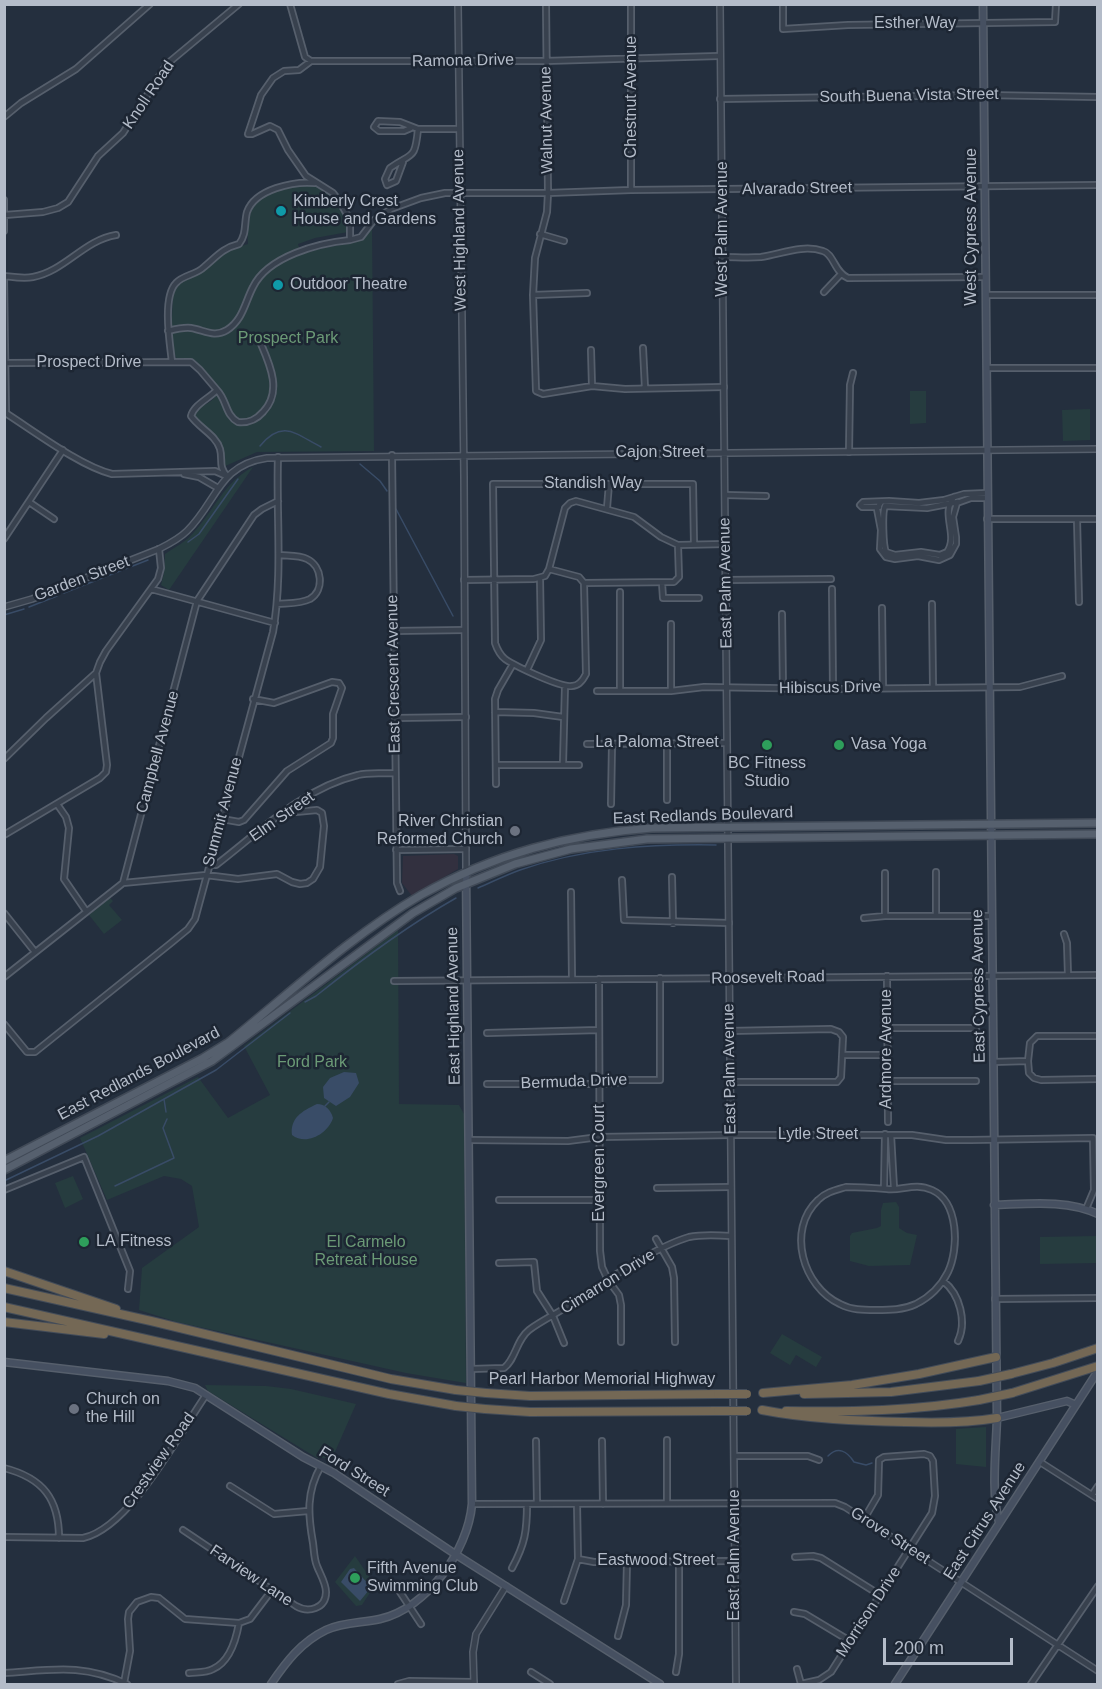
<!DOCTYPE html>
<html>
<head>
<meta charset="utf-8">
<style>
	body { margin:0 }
	#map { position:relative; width:1102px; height:1689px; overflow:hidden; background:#242f3e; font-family:Helvetica,sans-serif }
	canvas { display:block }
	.frame { position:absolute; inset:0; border:6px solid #b4bcc9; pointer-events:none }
	.scale { position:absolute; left:883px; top:1638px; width:130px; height:27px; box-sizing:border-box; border:3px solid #b4bcc9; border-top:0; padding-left:8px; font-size:18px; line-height:21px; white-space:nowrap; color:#b4bcc9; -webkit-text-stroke:4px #1d2633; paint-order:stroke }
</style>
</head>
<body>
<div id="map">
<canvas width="1102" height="1689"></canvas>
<div class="frame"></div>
<div class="scale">200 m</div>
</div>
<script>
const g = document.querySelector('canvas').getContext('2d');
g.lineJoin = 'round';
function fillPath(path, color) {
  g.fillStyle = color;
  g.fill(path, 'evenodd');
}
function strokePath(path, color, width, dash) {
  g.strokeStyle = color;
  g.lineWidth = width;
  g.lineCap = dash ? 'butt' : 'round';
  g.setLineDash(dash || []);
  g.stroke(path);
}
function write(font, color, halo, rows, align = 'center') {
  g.font = font + ' Helvetica,sans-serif';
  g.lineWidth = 5;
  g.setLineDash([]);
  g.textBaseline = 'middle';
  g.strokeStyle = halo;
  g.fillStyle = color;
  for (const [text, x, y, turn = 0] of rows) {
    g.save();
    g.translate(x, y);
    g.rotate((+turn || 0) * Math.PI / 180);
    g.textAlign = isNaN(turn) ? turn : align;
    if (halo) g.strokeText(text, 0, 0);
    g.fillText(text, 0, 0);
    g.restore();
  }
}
fillPath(new Path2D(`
	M454,854L458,856V869L412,896L402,883L403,856Z`), '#32303f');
fillPath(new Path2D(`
	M305,185C330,184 349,209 348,232L315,238L298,244L301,254C309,253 316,249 324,248C346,243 357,247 372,228L374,451L257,452L223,467C226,441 215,435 196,420L194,415L197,408C208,404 215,400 220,389L196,361L191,359H177L174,353L171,341L173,292L175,286L207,268L228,250L248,244C245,199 262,190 305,185Z
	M910,391H926V423L910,424Z
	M1090,409V440L1063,441L1062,410Z
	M253,467L169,590L161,585L164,573L165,554C175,547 186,542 194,532C216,508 223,483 253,467Z
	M110,898L113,901L109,905L122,920L104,934L89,915Z
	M398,930L399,1104L459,1105L464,1114L466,1383L406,1373L177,1322L139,1310L142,1268L199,1227L192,1186L181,1179L164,1176L107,1200L80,1138L198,1077L228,1118L270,1095L244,1046Z
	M73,1176L83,1199L65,1208L55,1183Z
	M896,1202L899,1207V1228L907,1233L917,1235L910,1265L869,1266L850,1261V1236L852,1233L877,1228L881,1226V1210L883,1203Z
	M1097,1236V1263L1040,1264V1237Z
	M782,1334L822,1357L816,1367L796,1355L790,1365L770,1353Z
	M205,1385L266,1386L291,1389L356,1404L331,1461L327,1458H317L208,1391Z
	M986,1427V1467L956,1464V1429Z
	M355,1556L375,1585L362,1605L356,1606L335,1582Z`), '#263c3f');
fillPath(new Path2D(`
	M344,1072L356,1073L359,1083L350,1097L336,1106L324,1098L323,1087L330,1078Z
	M317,1104C325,1104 331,1110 333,1118C328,1134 306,1146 292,1135C290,1118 302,1111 317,1104Z
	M354,1568L370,1586L369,1590L360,1601L341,1582L350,1569Z`), '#394c67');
strokePath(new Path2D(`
	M260,446C283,418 297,435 321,447
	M360,464L380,481L387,491
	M396,509L453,616
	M188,542L199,534L238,479
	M64,593L148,560
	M29,607L57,596
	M4,615L24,609
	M478,888C492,882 506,875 520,870C583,848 650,844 716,845
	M305,1002L316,996C361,960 405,927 456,898
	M164,1099L166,1112
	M325,1106L329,1102
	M4,1181L98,1136L216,1070L290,1013
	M115,1186L174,1158L163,1128L167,1119
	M828,1456C838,1446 847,1451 854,1462L866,1465L872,1463`), '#394c67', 1.5);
const minor = new Path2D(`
	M290,4L305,57L311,61
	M546,4L548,193L547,212L535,258L533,295L536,391L543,394L592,386L625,389L724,387
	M631,4V190
	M783,4V29L848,25L1055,22L1056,4
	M720,99L984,95L1098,97
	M4,117L21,103L76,69L150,4
	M411,128L404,131H379L374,127L378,121L400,122L418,129H459
	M248,134H252L270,126L278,130L288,150L306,176L333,193L340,202L350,220V240L361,237L374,220L391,209L421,198L445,193H548L631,190L1098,185
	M248,134L261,95L273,78L284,71L299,70L311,61H545L719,56
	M403,162L396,181L387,185L385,179L390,168C412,152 415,161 418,129
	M4,200V231
	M5,215L43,212L58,208L68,202L98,156L123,133L167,64L239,4
	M540,234L564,241
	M723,257C735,257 749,258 761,257C781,254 803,244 823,251C834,254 834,272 848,278L986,277
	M4,276C13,277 24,279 33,277C65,271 84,240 116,235
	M4,277L6,413
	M824,292L841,274
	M533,295L587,293
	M986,295H1098
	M168,331C176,329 184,327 191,328C204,330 214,338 227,330C243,320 245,302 253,287C268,256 319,243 350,240
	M643,348L645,388
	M591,350L592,386
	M172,362C170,344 162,297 176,283C183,275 196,275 204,267C217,256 223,248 239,244C247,234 244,223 247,212C255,189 294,181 315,183
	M6,363L191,362L200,370L217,390C208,399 194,405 191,416C199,428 216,435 220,449C223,460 218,466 227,476
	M987,368H1098
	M217,390C227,400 225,415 238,422C249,423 256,420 263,412C284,390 268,361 258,337
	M4,412C34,431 80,466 112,474L215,471L224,475
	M849,452L850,385L853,373
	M392,455L397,883L400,891
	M184,474L199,477L218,488
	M725,495L766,496
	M954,497C940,514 959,535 947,552L940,555L921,552L895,555L886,552C883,546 882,512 885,506L927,508L958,502
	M29,502L54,519
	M881,502L877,509L881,530L880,549L886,557L895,559L918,556L939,560L950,555L956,544V537L953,517L957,503L971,498H987
	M879,507H862L860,505L863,502L889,501L919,503L944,500L964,494L987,493
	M607,508L609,484
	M987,519H1098
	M1077,519L1079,602
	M4,539L63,450
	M549,569L579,577L584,583L674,582L679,577L678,545
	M464,580L534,579L545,576L549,569L565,508L570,503L576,501L634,517L661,537L678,545L726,544
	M726,580L831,579
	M584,583L586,674C583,680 579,686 572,686C561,688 515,666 505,659C500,655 497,649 495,643L493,484H693L694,544
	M662,583L663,598H699
	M151,589L275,623
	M832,589L833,689
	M620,592V690
	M277,604C288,603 300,604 310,599C325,590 322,566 307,559C299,555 288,556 279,555
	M932,604L933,687
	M882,608L883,688
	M782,614L783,689
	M671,624V691
	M393,631L464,630
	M527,670L541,640L540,578
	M597,691H671L704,687L833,689L1020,687L1062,676
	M495,712L534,713L563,717
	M395,718L466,717
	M587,744L727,743
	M667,744V800
	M4,759L46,718L96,673
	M563,764L565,686
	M497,765H579
	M496,784L495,699L498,690L513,664
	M57,804L66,817L69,828L64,879L86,911
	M611,804L612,744
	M222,819L239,822L244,820L287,771L331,743L333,738V714L342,688L339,683L332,682L274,703L253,699
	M4,835L100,778L106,772L107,765L96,673L100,662L106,651L158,579L161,568L159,549
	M396,850L466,849
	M209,864L216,865C259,832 303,788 358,775C369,772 383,774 395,773
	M936,872V915
	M672,877L673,923
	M622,880L624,920L729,923
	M123,883L206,875L238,879L277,874L292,882L300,884L307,883L313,879L320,867L324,826L322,813L317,810L296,812L293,806
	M571,892L572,979
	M4,913L35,952
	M885,916V873
	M864,918L885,916H991
	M1064,934L1067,943L1068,975
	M887,976L888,1122
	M4,977L123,883L197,601L254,515L262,509L278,501
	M599,979L600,1251L602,1267L608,1280L619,1295L621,1305V1342
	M394,981L1098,975
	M4,1024L27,1052H35L171,943L188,929L195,919L273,632C283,574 276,515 278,457
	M887,1028H976
	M729,1031L831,1029L839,1032L843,1037L841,1077L837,1082H731
	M487,1033L599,1030
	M843,1055H887
	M1028,1061L1030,1043L1037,1036H1098
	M993,1062L1028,1061L1029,1073L1034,1078L1041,1080L1098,1079
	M887,1081H976
	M487,1084H599L615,1083L627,1080H660V978
	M891,1135L894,1188
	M470,1140L568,1141L599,1137L731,1135H912L946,1140H971L1093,1138L1094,1190L1086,1209
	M846,1187C860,1187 874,1188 887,1189C902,1191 915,1182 932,1190C959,1202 959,1249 948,1272C941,1286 930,1297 916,1304C903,1310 890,1310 876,1310C863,1310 851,1310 840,1304C803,1287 786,1230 818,1200C826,1192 836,1190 846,1187Z
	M657,1188L731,1187
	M884,1188L885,1134
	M4,1190L84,1157L130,1271L128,1289
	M499,1200H599
	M656,1239L672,1267L674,1278L675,1342
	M499,1263L534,1262L537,1291L553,1316L564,1343
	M943,1281C960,1294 967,1322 958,1341
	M995,1299L1098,1298
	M471,1369L504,1368C516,1359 516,1340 529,1330C541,1321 556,1314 568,1306C602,1284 652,1248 689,1237C703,1234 717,1235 731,1236
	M667,1440V1503
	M536,1441L537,1504
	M602,1441L603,1504
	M734,1456H808L819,1460
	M1040,1462L1098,1499
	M4,1468C43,1478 59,1499 59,1538
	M230,1486L274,1514L308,1511
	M1092,1495L1098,1486
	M472,1504L835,1503L845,1507L1098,1671
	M183,1530L296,1606C308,1613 326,1609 326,1592C326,1583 320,1574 317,1566C314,1559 314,1550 313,1543C308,1515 306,1492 321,1466
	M4,1537L83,1538C130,1528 179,1434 206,1395
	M795,1557L813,1556L821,1558L880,1595
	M578,1559L594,1562L735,1561
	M512,1568C525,1544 527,1531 527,1504
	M398,1589L421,1624
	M564,1601L578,1559L577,1504
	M794,1612L805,1614L850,1641
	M618,1636L626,1605L627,1562
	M797,1669L801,1684L819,1680L831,1672L932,1513L935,1496L933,1461L930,1456L924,1454L884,1457L879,1460L878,1495L864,1519
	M531,1672L550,1684
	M676,1672L679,1654V1562
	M4,1673C52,1670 82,1663 127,1684
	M189,1673C197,1672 206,1673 213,1669C229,1662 236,1640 239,1623
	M124,1683L130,1651L128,1619L129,1612L137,1602L151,1597L159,1598L185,1619L239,1623L250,1619L272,1590
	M398,1684L409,1681L474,1682
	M1031,1684L1098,1586`);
const tertiary = new Path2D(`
	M458,4L464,477L466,873
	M720,4L736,1684
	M4,607L32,599L159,549C169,544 179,539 187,531C217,502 218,465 267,458L1098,449
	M474,1684L473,1652L476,1634L506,1586`);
const secondary = new Path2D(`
	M983,4L997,1418C996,1449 991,1494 999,1522
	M994,1205C1027,1204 1067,1199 1098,1214
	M4,1362L168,1381L195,1388L303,1457L334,1473L455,1554L660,1684
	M997,1418L1067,1401L1076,1405
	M271,1684C286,1662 301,1642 326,1630C343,1622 362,1623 380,1619C427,1608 468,1551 472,1504L466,873
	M895,1684L1098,1371`);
const primary = new Path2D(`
	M4,1161L203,1058L229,1042C291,992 352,935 421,895C494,854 569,834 652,828L1098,823
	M4,1170L212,1061L413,913L456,888L515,864L571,849L647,839L1098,834`);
const motorway = new Path2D(`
	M4,1271L116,1309
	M4,1288L151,1321L391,1379L456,1390
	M4,1307L389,1394L456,1406
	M4,1322L104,1334
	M1011,1374L1053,1363L1098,1348
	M486,1393L530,1396L718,1394
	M763,1393L852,1385L919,1374L996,1357
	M1012,1393L1098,1366
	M804,1394L891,1392L979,1381
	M485,1409L530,1412L718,1411
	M762,1410C809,1419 857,1421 905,1422C935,1423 967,1423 997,1418
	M786,1411C851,1412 914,1411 979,1400`);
strokePath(minor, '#565f6c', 8);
strokePath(tertiary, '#565f6c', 8);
strokePath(secondary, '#565f6c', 9);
strokePath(primary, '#414a57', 10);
strokePath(motorway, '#434c59', 10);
strokePath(minor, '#38414e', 4.5);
strokePath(tertiary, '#38414e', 5);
strokePath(secondary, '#465061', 6);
strokePath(primary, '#56606e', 7);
strokePath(motorway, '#746855', 8);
const motorwayBridge = new Path2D(`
	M979,1381L1011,1374
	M456,1390L486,1393
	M718,1394H747
	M979,1400L1012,1393
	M456,1406L485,1409
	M718,1411H747`);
strokePath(motorwayBridge, '#434c59', 10, []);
strokePath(motorwayBridge, '#746855', 8);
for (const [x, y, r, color] of [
	[281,211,6,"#0f9aa8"],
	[278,285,6,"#0f9aa8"],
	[767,745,6,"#2e9e5b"],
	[839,745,6,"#2e9e5b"],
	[515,831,6,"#6b7280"],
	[84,1242,6,"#2e9e5b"],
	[74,1409,6,"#6b7280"],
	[355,1578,6,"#2e9e5b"]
]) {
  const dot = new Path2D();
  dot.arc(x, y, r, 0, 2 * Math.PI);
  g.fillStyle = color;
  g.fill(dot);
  strokePath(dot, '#1d2633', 2);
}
write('16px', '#b4bcc9', '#1d2633', [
	["Esther Way",915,24],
	["Ramona Drive",463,61,-1],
	["Knoll Road",149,95,-56],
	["South Buena Vista Street",909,96,-1],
	["Chestnut Avenue",632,97,-90],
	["Walnut Avenue",547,120,-91],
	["Alvarado Street",797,189,-1],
	["West Cypress Avenue",972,227,-90],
	["West Palm Avenue",723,229,-90],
	["West Highland Avenue",460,230,-91],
	["Prospect Drive",89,363],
	["Cajon Street",660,453],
	["Standish Way",593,484],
	["Garden Street",82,579,-21],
	["East Palm Avenue",726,583,-91],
	["East Crescent Avenue",394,674,-91],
	["Hibiscus Drive",830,688,-1],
	["La Paloma Street",657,743],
	["Campbell Avenue",158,752,-75],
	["Summit Avenue",223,812,-75],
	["East Redlands Boulevard",703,816,-2],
	["Elm Street",282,817,-35],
	["Roosevelt Road",768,978,-1],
	["East Cypress Avenue",979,986,-91],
	["East Highland Avenue",454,1006,-91],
	["Ardmore Avenue",887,1049,-90],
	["East Palm Avenue",730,1069,-91],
	["East Redlands Boulevard",139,1074,-28],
	["Bermuda Drive",574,1082,-2],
	["Lytle Street",818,1135],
	["Evergreen Court",600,1163,-90],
	["Cimarron Drive",608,1282,-32],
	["Pearl Harbor Memorial Highway",602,1380],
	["Crestview Road",159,1461,-55],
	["Ford Street",354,1472,32],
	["East Citrus Avenue",985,1521,-57],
	["Grove Street",890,1536,33],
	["East Palm Avenue",735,1555,-90],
	["Eastwood Street",656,1561],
	["Farview Lane",251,1576,34],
	["Morrison Drive",869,1612,-57]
]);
write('16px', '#b4bcc9', '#1d2633', [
	["Kimberly Crest",293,202],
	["House and Gardens",293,220],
	["Outdoor Theatre",290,285],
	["Vasa Yoga",851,745],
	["BC Fitness",767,764,"center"],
	["Studio",767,782,"center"],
	["River Christian",503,822,"right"],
	["Reformed Church",503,840,"right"],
	["LA Fitness",96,1242],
	["Church on",86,1400],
	["the Hill",86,1418],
	["Fifth Avenue",367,1569],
	["Swimming Club",367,1587]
], 'left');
write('16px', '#6b9a76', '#1d2633', [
	["Prospect Park",288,339],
	["Ford Park",312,1063],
	["El Carmelo",366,1243],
	["Retreat House",366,1261]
]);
</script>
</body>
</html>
